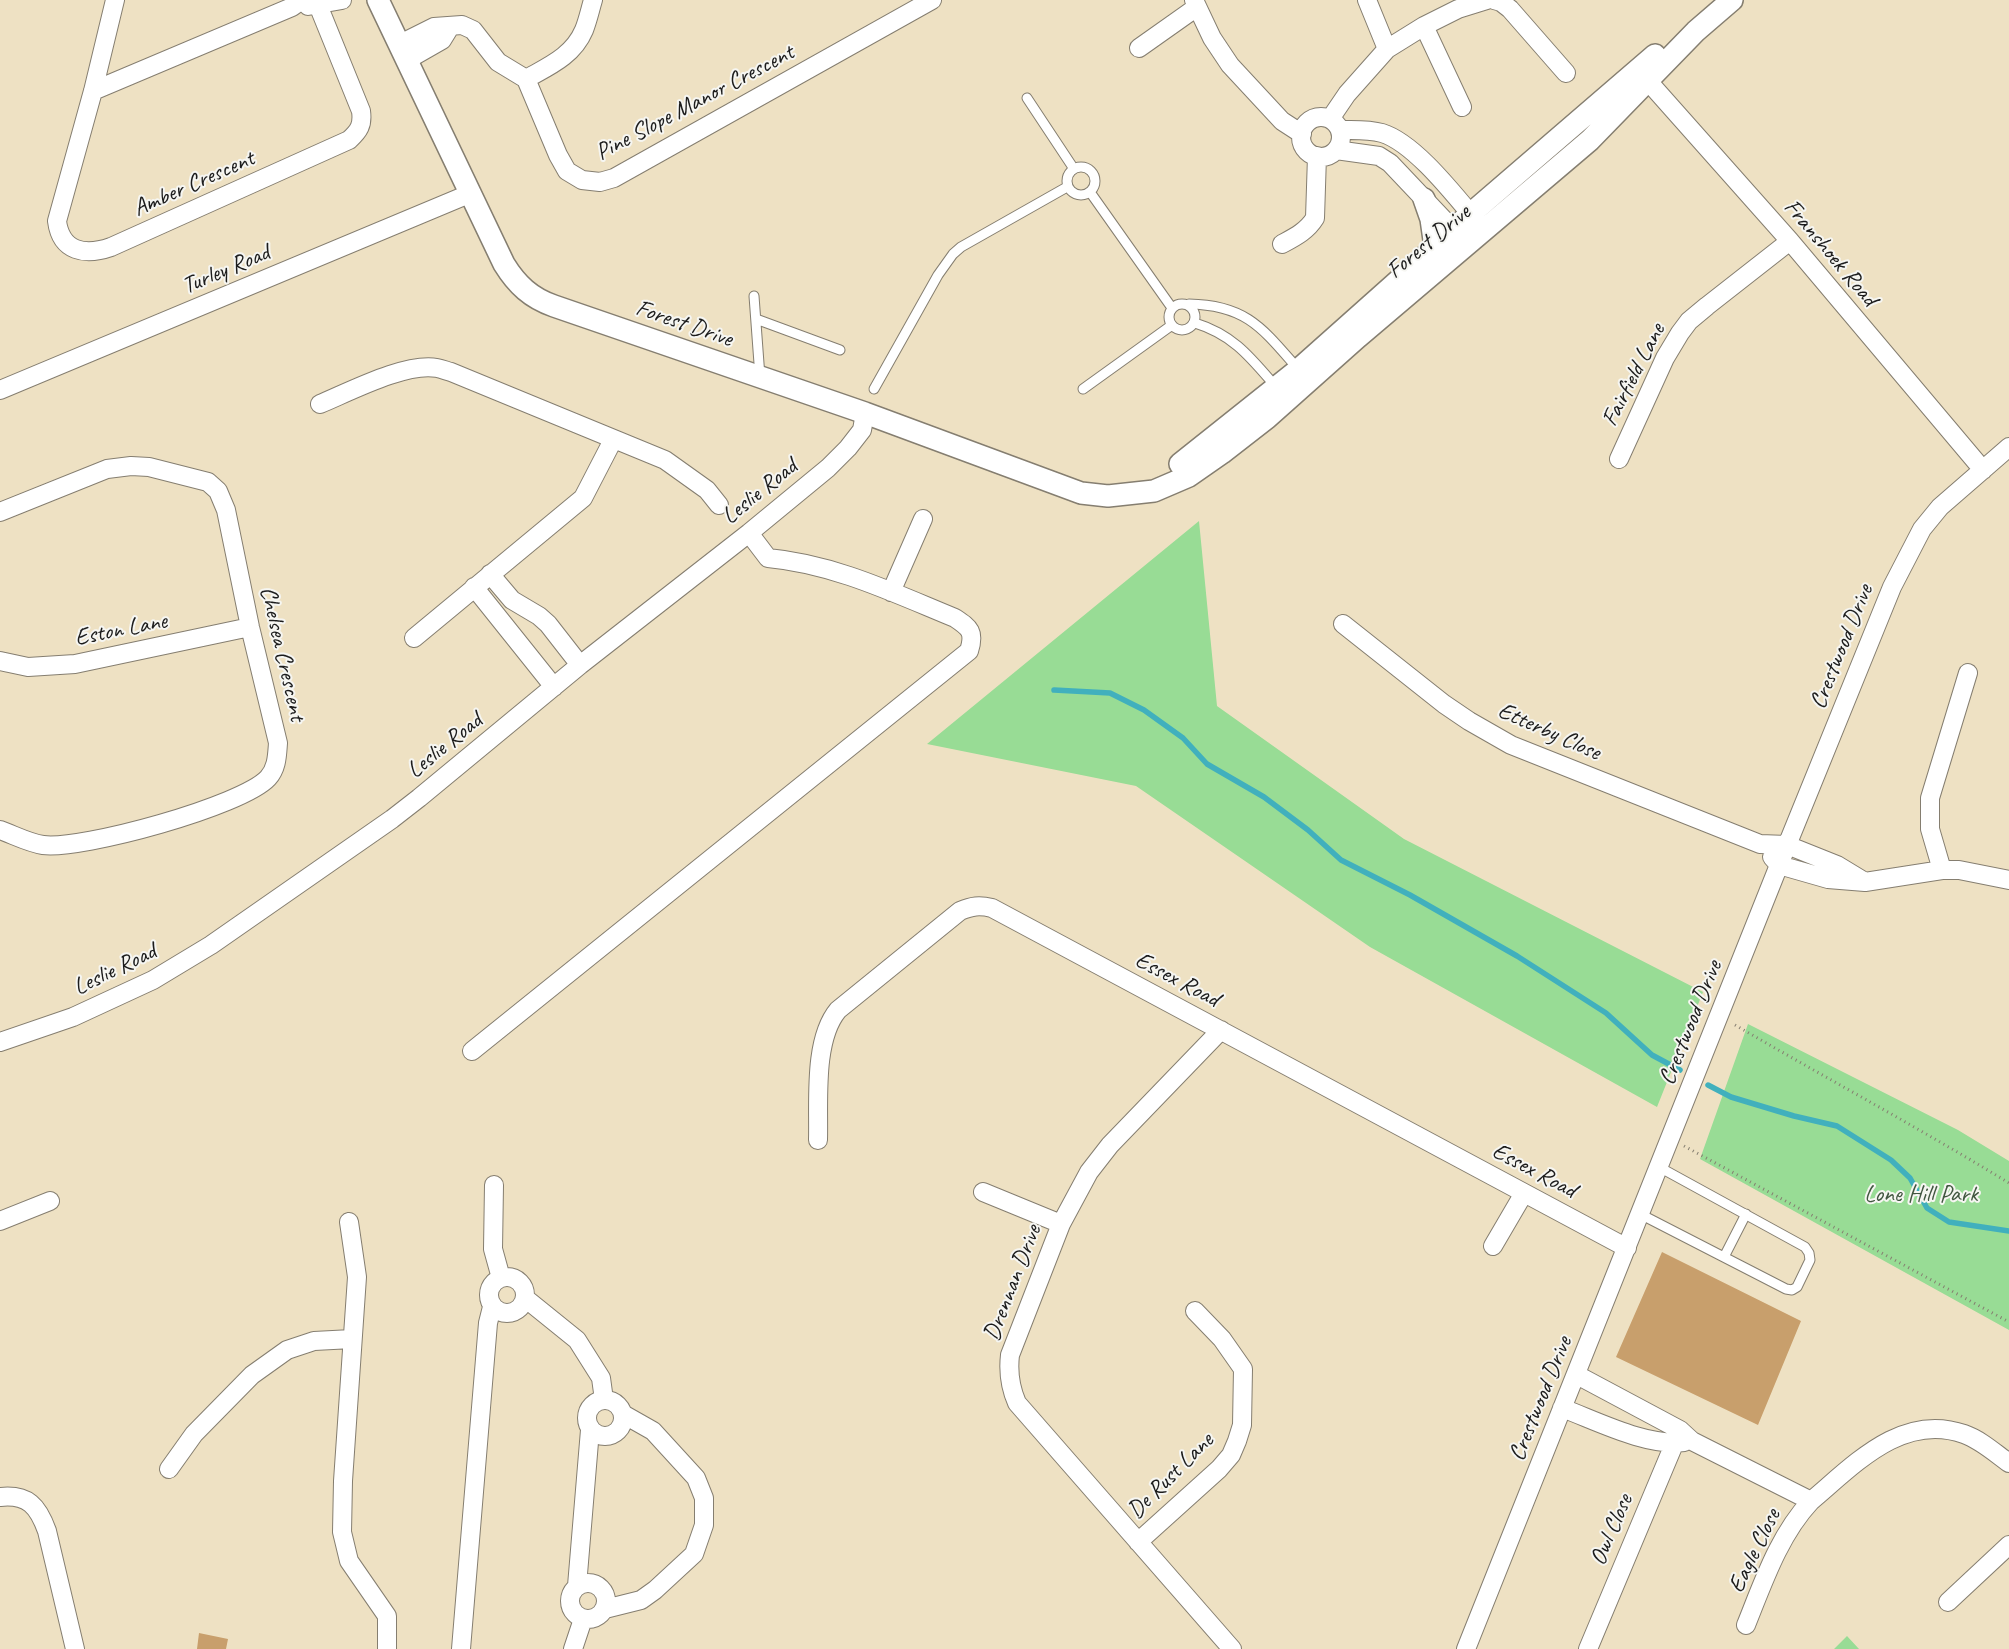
<!DOCTYPE html>
<html>
<head>
<meta charset="utf-8">
<style>
	body { margin:0 }
	canvas { display:block; background:#eee1c3 }
</style>
</head>
<body>
<canvas width="2009" height="1649"></canvas>
<script>
const g = document.querySelector('canvas').getContext('2d');
g.lineJoin = 'round';
function fillPath(path, color) {
  g.fillStyle = color;
  g.fill(path, 'evenodd');
}
function strokePath(path, color, width, dash) {
  g.strokeStyle = color;
  g.lineWidth = width;
  g.lineCap = dash ? 'butt' : 'round';
  g.setLineDash(dash || []);
  g.stroke(path);
}
function write(font, color, halo, rows, align = 'center') {
  g.font = font + ' Caveat,sans-serif';
  g.lineWidth = 4;
  g.setLineDash([]);
  g.textBaseline = 'middle';
  g.strokeStyle = halo;
  g.fillStyle = color;
  for (const [text, x, y, turn = 0] of rows) {
    g.save();
    g.translate(x, y);
    g.rotate((+turn || 0) * Math.PI / 180);
    g.textAlign = isNaN(turn) ? turn : align;
    if (halo) g.strokeText(text, 0, 0);
    g.fillText(text, 0, 0);
    g.restore();
  }
}
fillPath(new Path2D(`
	M1199,521L1217,706L1404,839L1703,992L1657,1107L1370,947L1136,786L927,744Z
	M1748,1024L1958,1130L2009,1161V1330L1700,1159Z
	M1847,1636L1859,1649H1834Z`), '#98dc95');
strokePath(new Path2D(`
	M1054,690L1110,693L1144,710L1183,738L1207,764L1264,797L1308,830L1341,860L1410,895L1517,956L1606,1013L1652,1055L1680,1070
	M1708,1085L1731,1097L1794,1116L1837,1126L1891,1160L1910,1178L1927,1208L1949,1222L2009,1231`), '#41b0bd', 5.5);
fillPath(new Path2D(`
	M1662,1252L1801,1321L1758,1425L1616,1357Z
	M199,1633L228,1639L226,1649H197Z`), '#c89f6c');
const service = new Path2D(`
	M1027,98L1074,169
	M1067 181a14 14 0 1 1 28 0a14 14 0 1 1-28 0Z
	M1090,192L1172,308
	M754,296L760,377
	M1169 317a13 13 0 1 1 26 0a13 13 0 1 1-26 0Z
	M1189,304C1247,305 1263,329 1299,370
	M756,319L840,350
	M1195,323C1234,335 1251,358 1277,388
	M874,389L938,275L953,254L961,247L1067,187
	M1083,389L1172,325
	M1640,1214L1786,1289L1792,1290L1797,1287L1810,1260L1809,1253L1805,1247L1659,1167
	M1724,1257L1746,1214`);
const minor = new Path2D(`
	M115,0L93,91L57,221C61,252 85,256 111,247L349,140C359,131 363,125 361,111L316,0
	M1194,0L1212,38L1230,65L1282,121L1302,134
	M1367,0L1387,49
	M1494,0L1501,2L1510,9L1566,73
	M308,6L342,0
	M1424,26L1462,107
	M400,44L434,27L462,25L473,30L498,62L526,79L558,155L567,171L582,180L600,182L614,178L932,0
	M1139,48L1197,7
	M407,60L442,40L450,27
	M1639,71L1790,241L1983,470
	M526,79C549,66 573,56 584,30C588,20 590,10 593,0
	M93,91L292,7L302,0
	M1301 137a20 20 0 1 1 40 0a20 20 0 1 1-40 0Z
	M1330,119L1347,94L1387,49L1424,26L1458,9L1487,0
	M1340,130C1354,130 1368,129 1382,133C1415,143 1456,197 1479,224
	M1336,150L1379,156L1390,163L1462,239
	M1282,244C1295,237 1307,231 1315,218L1317,156
	M0,390L469,194
	M320,404C349,392 406,362 437,368C442,369 447,371 451,372L665,460L707,490L719,505
	M1619,459L1665,358L1680,333L1689,321L1707,306L1790,241
	M0,512L107,469L131,466L149,467L208,482L218,491L226,510L250,627L278,743C277,756 277,768 268,778C242,806 82,850 43,845C29,843 14,835 0,830
	M490,574L512,600L539,616L548,624L580,665
	M474,587L554,687
	M891,592L923,519
	M1343,624L1444,704L1469,721L1511,745L1760,844L1787,845L1837,865L1865,882
	M414,638L583,498L613,440
	M0,661L28,667L75,664L250,627
	M1772,857L1779,865L1828,879L1865,882L1942,870H1959L2009,880
	M1942,870L1930,829V798L1968,673
	M1221,1030L1110,1145L1089,1172L1061,1224L1010,1355C1008,1372 1010,1387 1017,1403L1232,1649
	M0,1042L73,1017L153,980L211,945L392,819L419,798L580,665L749,533L828,468L848,448L862,430L865,413
	M472,1051L969,651C975,632 970,628 955,618C894,593 834,564 768,558L749,533
	M818,1140C819,1102 813,1040 838,1010L960,911C972,906 979,905 992,908L1627,1248
	M494,1185L493,1249L501,1278
	M983,1192L1061,1224
	M0,1221L50,1201
	M349,1222L357,1277L343,1481L342,1532L349,1561L387,1616V1649
	M1493,1246L1524,1193
	M489 1295a18 18 0 1 1 36 0a18 18 0 1 1-36 0Z
	M525,1298L577,1340L601,1378L604,1400
	M1577,1375L1680,1430L1692,1441L1811,1501C1854,1465 1902,1412 1964,1434C1981,1440 1995,1453 2009,1463
	M587 1418a18 18 0 1 1 36 0a18 18 0 1 1-36 0Z
	M1562,1408C1597,1421 1647,1447 1684,1442
	M169,1469L194,1434L252,1375L287,1350L314,1341L352,1339
	M0,1497C28,1494 38,1506 47,1531L75,1649
	M1138,1542L1219,1469L1231,1455L1237,1441L1242,1425L1243,1369L1222,1339L1195,1311
	M570 1601a18 18 0 1 1 36 0a18 18 0 1 1-36 0Z
	M577,1586L590,1430
	M1948,1602L2009,1545
	M605,1609L641,1600L655,1590L694,1554L704,1525V1498L696,1478L653,1431L623,1414
	M1746,1625C1763,1583 1779,1535 1811,1501
	M461,1649L488,1323L492,1307
	M573,1649L583,1619
	M1466,1649L1779,865L1892,587L1922,529L1940,507L2009,447
	M1588,1649L1680,1430`);
const tertiary = new Path2D(`
	M378,0L504,264C517,285 531,298 554,306L865,413L1081,493L1108,496L1154,491L1189,476L1222,453L1267,418L1358,337L1590,140L1696,31L1732,0
	M1424,199L1431,219L1435,247
	M1180,464L1298,370L1417,264L1453,229L1655,55`);
strokePath(service, '#857e70', 11);
strokePath(minor, '#857e70', 20);
strokePath(tertiary, '#857e70', 24);
strokePath(new Path2D(`
	M1735,1025C1826,1078 1919,1128 2009,1183
	M1684,1146L2009,1322`), '#857e70', 3, [1, 4]);
strokePath(service, '#fff', 9);
strokePath(minor, '#fff', 18);
strokePath(tertiary, '#fff', 21);
write('24px', '#1c1c1c', '#f6f6f2', [
	["Pine Slope Manor Crescent",695,103,-28],
	["Amber Crescent",194,184,-24],
	["Forest Drive",1429,242,-40],
	["Franshoek Road",1830,253,50],
	["Turley Road",226,270,-23],
	["Forest Drive",684,324,19],
	["Fairfield Lane",1634,375,-63],
	["Leslie Road",760,492,-39],
	["Eston Lane",121,630,-11],
	["Crestwood Drive",1842,647,-68],
	["Chelsea Crescent",282,654,77],
	["Etterby Close",1549,732,24],
	["Leslie Road",445,746,-39],
	["Leslie Road",115,970,-26],
	["Essex Road",1177,980,28],
	["Crestwood Drive",1691,1023,-68],
	["Essex Road",1534,1171,28],
	["Drennan Drive",1013,1283,-69],
	["Crestwood Drive",1541,1399,-68],
	["De Rust Lane",1171,1476,-45],
	["Owl Close",1612,1530,-67],
	["Eagle Close",1755,1551,-64]
]);
write('24px', '#415640', '#f6f6f2', [
	["Lone Hill Park",1921,1195]
]);
</script>
</body>
</html>
